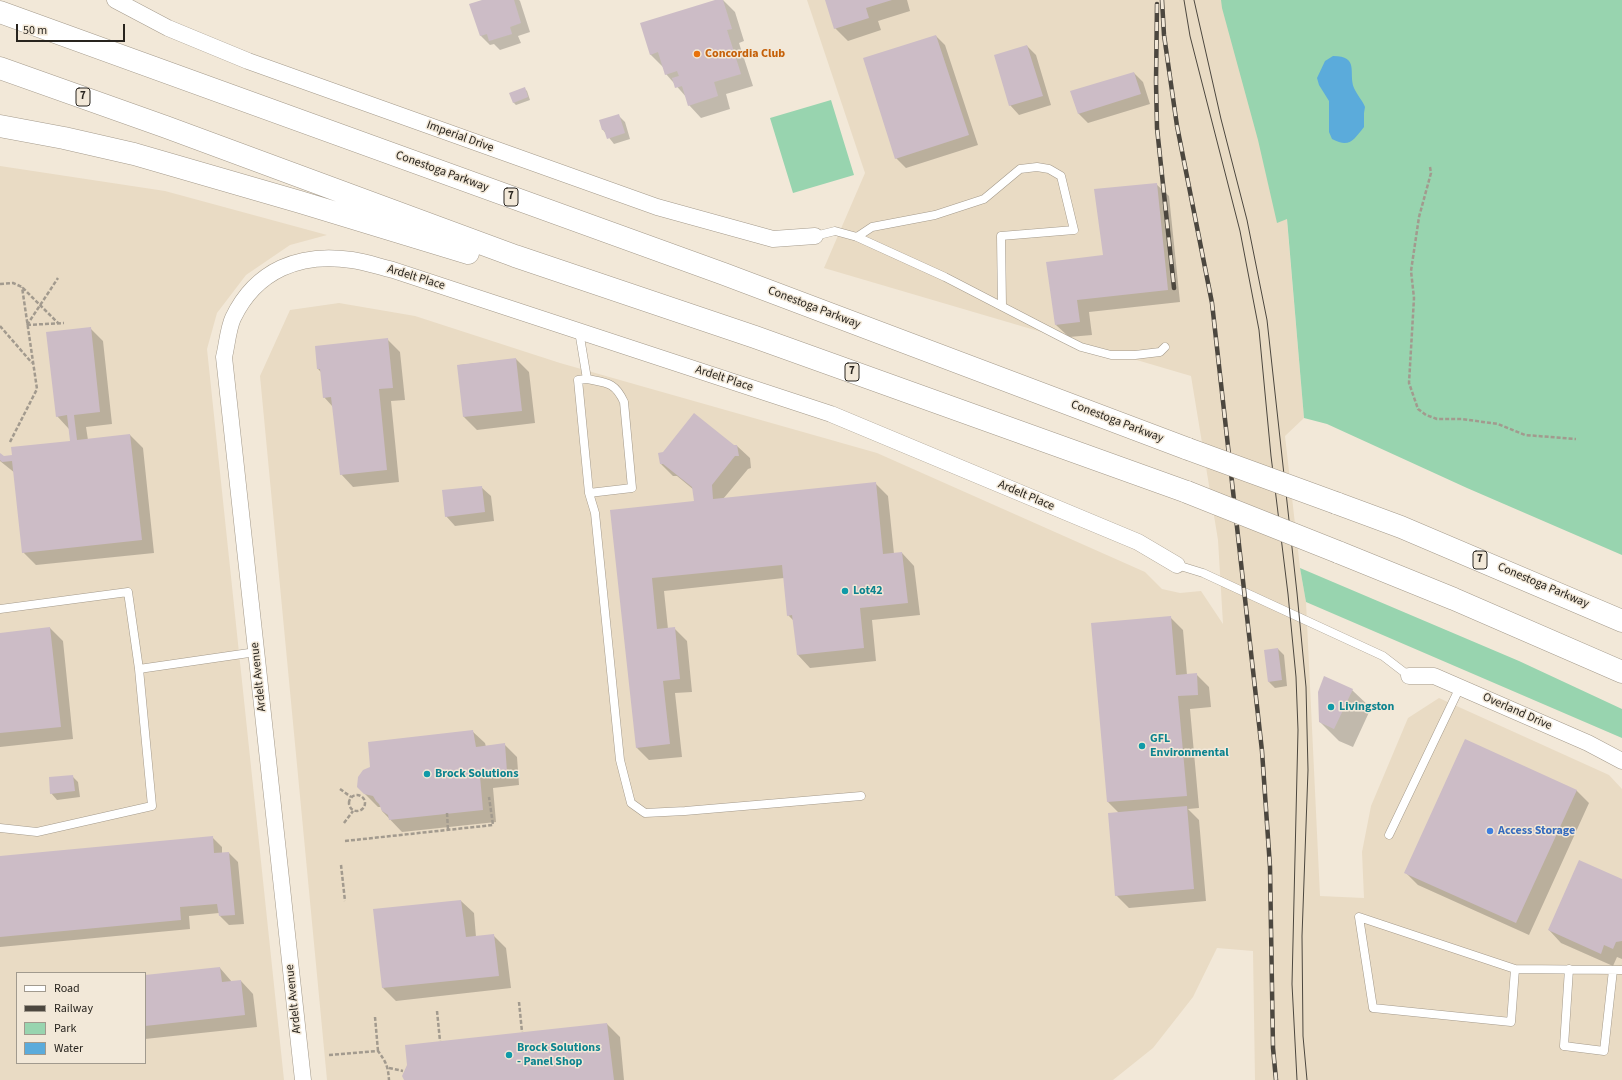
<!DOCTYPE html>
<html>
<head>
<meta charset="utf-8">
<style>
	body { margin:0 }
	#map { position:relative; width:1622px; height:1080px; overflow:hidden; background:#f2e8d8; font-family:"Source Sans 3",sans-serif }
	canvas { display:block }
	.legend { position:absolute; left:16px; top:972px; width:130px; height:92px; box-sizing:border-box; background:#f2e8d8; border:1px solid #a19a8e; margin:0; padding:5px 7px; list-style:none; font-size:12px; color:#28241e }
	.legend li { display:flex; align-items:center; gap:8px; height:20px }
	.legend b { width:20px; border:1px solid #a19a8e }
	.scale { position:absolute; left:16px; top:24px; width:109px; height:18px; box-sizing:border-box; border:2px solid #28241e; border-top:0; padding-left:5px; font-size:12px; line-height:14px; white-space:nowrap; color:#28241e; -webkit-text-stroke:3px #f2e8d8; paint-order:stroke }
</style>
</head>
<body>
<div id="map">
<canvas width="1622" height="1080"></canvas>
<ul class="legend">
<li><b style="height:5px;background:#fff"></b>Road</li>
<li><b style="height:5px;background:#4c473f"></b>Railway</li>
<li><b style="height:11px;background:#98d4af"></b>Park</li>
<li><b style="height:11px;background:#5babdb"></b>Water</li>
</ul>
<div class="scale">50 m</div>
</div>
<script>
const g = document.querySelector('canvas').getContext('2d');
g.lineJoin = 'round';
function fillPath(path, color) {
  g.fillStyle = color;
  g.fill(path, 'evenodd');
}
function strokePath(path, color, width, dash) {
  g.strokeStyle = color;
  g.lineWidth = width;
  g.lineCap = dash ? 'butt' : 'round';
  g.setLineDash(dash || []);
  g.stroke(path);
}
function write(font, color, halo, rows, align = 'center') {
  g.font = font + ' "Source Sans 3",sans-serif';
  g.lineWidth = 3;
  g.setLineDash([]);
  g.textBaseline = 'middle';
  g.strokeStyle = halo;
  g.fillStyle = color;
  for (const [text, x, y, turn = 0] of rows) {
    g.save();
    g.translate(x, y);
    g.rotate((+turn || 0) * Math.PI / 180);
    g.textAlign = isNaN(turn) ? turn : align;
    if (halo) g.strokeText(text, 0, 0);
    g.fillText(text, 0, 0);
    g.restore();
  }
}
fillPath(new Path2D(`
	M807,0H1268L1304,418L1285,436L1300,568L1306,602L1320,896L1364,898L1362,852L1371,806L1408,718L1439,698L1609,775L1622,789V1080H1255L1253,951L1217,948L1193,997L1153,1048L1113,1080H327L260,376L290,310L339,303L415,316L560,363L877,453L1145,572L1162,589L1180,593L1201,591L1223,624L1218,540L1191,376L824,268L865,173Z
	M0,166L165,191L327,235L290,245L246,275L217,313L207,349L284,1080H0ZM17,973H145V1063H17Z`), '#e9dbc4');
fillPath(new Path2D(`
	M1221,0H1622V555L1467,488L1327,424L1304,418L1287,219L1277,223L1258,140L1222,8Z
	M831,100L854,175L793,193L770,118Z
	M1300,568L1519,661L1622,709V738L1306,602Z`), '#98d4af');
fillPath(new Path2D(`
	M1333,56C1360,56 1348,73 1354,88C1357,95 1363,101 1365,107L1364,113V127C1353,141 1349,148 1332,139L1329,132V101L1319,85L1317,78L1325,61Z`), '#5babdb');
fillPath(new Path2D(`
	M485,0H519L520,1L530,32L518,36L521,43L500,50L494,44L490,45L481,36L471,4Z
	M718,0H723L735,12L744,41L739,43L753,86L726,94L730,109L701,118L689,105L687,98L666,74L663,67L650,54Z
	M826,0H907L910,11L878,21L881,30L848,41L835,28Z
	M936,36L945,45L978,145L906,168L896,158Z
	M1027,46L1036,55L1051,105L1019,115L1010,105Z
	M1134,73L1143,82L1150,104L1088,123L1078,113Z
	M525,89L527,91L530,100L516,105L513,102Z
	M619,116L625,122L630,139L614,144L603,130Z
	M1156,184L1169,196L1180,302L1089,312L1092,335L1069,337L1056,325Z
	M90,328L103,341L112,424L86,427L88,440L130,435L143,448L154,553L36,565L23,552L15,473L0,461V454L4,457L13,456L71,442L69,429L57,416Z
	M387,339L400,352L405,400L391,401L399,482L353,487L341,474L333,407L324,397L321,372L318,369Z
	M516,359L529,372L535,423L477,430L464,417L459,365Z
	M737,446L750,458L751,468L748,469L723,499L875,483L888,496L894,554L902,553L914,566L920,615L872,620L876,661L810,668L798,655L794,621L788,615L784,578L664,591L668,629L674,628L687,641L692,692L675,693L682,757L649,760L637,748L611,511L695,502L694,490L677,476H673L661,464Z
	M481,487L491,496L494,521L455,526L446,516Z
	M1170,617L1183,630L1187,675L1196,674L1209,687L1211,707L1190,709L1199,808L1188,809L1199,820L1206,901L1129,908L1116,895L1119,813L1108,802L1092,624Z
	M50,628L63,641L73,739L0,747V634Z
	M1278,649L1284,655L1287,686L1275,688L1269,682Z
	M1352,690L1371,708L1353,747L1339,741L1320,722Z
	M472,731L485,743L486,747L504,744L517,757L519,785L493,788L496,822L402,832L382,811L381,807H378L358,787Z
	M72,776L78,782L80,797L57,800L51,793Z
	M1576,790L1589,803L1529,935L1418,885L1405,872Z
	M212,837L222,847V853H229L238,862L244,924L229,925L220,916L219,913L189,916L190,929L0,947V857Z
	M1622,880V959L1617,957L1613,966L1561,943L1549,930Z
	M461,901L474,913L476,937L493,935L506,948L511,988L396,1001L383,988L375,910Z
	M220,968L232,982L241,981L253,994L257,1027L145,1039V976Z
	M607,1024L620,1037L624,1080H407Z`), '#0003');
fillPath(new Path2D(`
	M482,0H514L521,23L510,27L512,34L489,41L487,34L480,36L469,4Z
	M715,0H723L732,29L727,30L741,74L714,82L718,96L688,106L682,86L675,88L672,78L679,76L677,71L665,75L658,52L650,55L640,23Z
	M825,0H892L866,8L869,18L834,29Z
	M936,35L969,135L895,159L863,58Z
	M1027,45L1043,96L1009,106L994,55Z
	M1134,72L1141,94L1078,114L1070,91Z
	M525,87L528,97L513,103L509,93Z
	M619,114L625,133L607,139L604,130H602L599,120Z
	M1157,183L1168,290L1077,300L1080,322L1055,325L1046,262L1103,255L1094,189Z
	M91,327L100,412L74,415L77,440L130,434L142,540L22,553L12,461L2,462L0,460V453L4,456L12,455L11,447L70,441L67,415L56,417L46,332Z
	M388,338L393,388L379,389L387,470L340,475L331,397L323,398L320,369H317L315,346Z
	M516,358L522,411L463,417L457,365Z
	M694,413L734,445H737L739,456H735L712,485L713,499L876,482L883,554L902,552L908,603L860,608L864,648L797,655L792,615L787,616L782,565L652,578L657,629L675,627L680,679L663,681L670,744L636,748L610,510L694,501L692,487L663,464H660L658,453L663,452Z
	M482,486L485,512L445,517L442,490Z
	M1171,616L1176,675L1197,673L1198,695L1178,696L1187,796L1107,802L1091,623Z
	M50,627L61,727L0,733V633Z
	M1278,648L1282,680L1268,682L1264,650Z
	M1324,676L1353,689L1334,729L1319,722L1318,692Z
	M473,730L476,747L505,743L507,772L480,776L483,810L389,820L388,815L382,811L379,804L376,801L373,796L364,794L357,787L358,777L363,770L370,767L368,742Z
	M1465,739L1577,790L1516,923L1404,873Z
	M73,775L75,791L50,794L49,777Z
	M1187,806L1194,889L1115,896L1108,813Z
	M213,836L214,853L229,852L235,915L219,916L217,904L180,907L181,920L0,937V856Z
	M1579,860L1622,879V941L1616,942L1613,949L1604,945L1601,954L1548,930Z
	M461,900L466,937L494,934L499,976L382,988L373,909Z
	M220,967L222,982L241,980L245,1015L145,1026V975Z
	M607,1023L614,1080H404L402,1076L407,1065L405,1045Z`), '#ccbcc6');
const service = new Path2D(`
	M815,236L835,231L857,237L945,277L1059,336L1081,347L1111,355H1135L1160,352L1165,347
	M857,237L872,227L935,215L984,199L1020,169L1037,167L1049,169L1061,176L1074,230L1001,236L1002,306
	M579,331L587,379L578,380L589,493L632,488L624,402C615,382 607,383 587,379
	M589,493L595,513L620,760L631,803L645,813L685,811L861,796
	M1177,565L1203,573L1383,656L1409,676
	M0,609L128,592L139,669L152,806L37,832L0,828
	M139,669L256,652
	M1389,835L1460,687
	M1515,969L1511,1022L1373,1008L1359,917L1515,969L1622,970
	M1569,969L1564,1046L1604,1051L1613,970`);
const minor = new Path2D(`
	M115,0L168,28L248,61L657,207L773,239L815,236
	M1409,676H1434L1588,743L1622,761
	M303,1080L224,357C227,345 228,329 233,318C256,270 300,252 352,260C366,262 380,267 393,270L831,414L1138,542L1177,565`);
const motorway = new Path2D(`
	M0,12L724,274L1188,449
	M0,68L166,127L515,256L755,337L1187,492
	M0,126L64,138L134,154L300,202L468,253
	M1336,503L1401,527L1622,621
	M1338,552L1454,599L1622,672`);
strokePath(service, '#a49a8b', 9);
strokePath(minor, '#a49a8b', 17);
strokePath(motorway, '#a49a8b', 23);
strokePath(new Path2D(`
	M1430,167L1431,173L1419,217L1411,271L1414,298L1409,383L1418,409L1426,415L1437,419H1462L1498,424L1525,435L1576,439
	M0,284L13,283L22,287L58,323
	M27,325L58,278
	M27,325L64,323
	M0,326L32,363
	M10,442L37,389L22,287
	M340,789L351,797
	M349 803a8 8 0 1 1 16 0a8 8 0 1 1-16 0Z
	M447,813L448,830
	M344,823L353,811
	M345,841L493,825L489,797
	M341,865L345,901
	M519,1002L522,1032
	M437,1011L440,1041
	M375,1017L378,1051
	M329,1055L378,1051C386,1062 388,1066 389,1080
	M389,1068L403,1071`), '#a29a8e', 2.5, [4, 2]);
strokePath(service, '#fff', 8);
strokePath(minor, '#fff', 16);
strokePath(motorway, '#fff', 22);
strokePath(new Path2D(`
	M1184,0L1190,36L1240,231L1259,330L1271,456L1288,594L1296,677L1298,730L1292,984L1297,1080
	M1194,0L1221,119L1247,220L1267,320L1297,593L1306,687L1308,770L1302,936L1303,1036L1307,1080`), '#4c473f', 1);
const rail = new Path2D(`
	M1162,0L1164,35L1177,126L1212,303L1262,751L1270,867L1273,1048L1276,1080
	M1157,4L1156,82L1157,128L1174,288`);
strokePath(rail, '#4c473f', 4.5);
strokePath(rail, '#f2e8d8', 3, [9]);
const motorwayBridge = new Path2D(`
	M1188,449L1336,503
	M1187,492L1338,552`);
strokePath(motorwayBridge, '#a49a8b', 23, []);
strokePath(motorwayBridge, '#fff', 22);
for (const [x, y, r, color] of [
	[697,54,4,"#e8710a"],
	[845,591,4,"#0f9aa8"],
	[1331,707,4,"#0f9aa8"],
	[1142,746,4,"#0f9aa8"],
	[427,774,4,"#0f9aa8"],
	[1490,831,4,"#3f7fe0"],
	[509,1055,4,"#0f9aa8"]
]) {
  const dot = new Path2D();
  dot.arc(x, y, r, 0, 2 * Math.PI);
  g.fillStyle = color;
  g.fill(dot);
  strokePath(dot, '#f2e8d8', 1.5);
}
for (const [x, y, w] of [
	[83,97,14],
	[511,197,14],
	[852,372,14],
	[1480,560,14]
]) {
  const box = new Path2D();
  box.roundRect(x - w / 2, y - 9, w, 18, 3);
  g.fillStyle = '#f2e8d8';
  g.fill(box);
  strokePath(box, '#28241e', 1);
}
write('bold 11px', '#28241e', null, [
	["7",83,97],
	["7",511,197],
	["7",852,372],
	["7",1480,560]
]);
write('bold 12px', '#c56008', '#f2e8d8', [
	["Concordia Club",705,54]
], 'left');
write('12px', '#28241e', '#f2e8d8', [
	["Imperial Drive",460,137,20],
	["Conestoga Parkway",442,172,20],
	["Ardelt Place",416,278,17],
	["Conestoga Parkway",814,308,21],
	["Ardelt Place",724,379,18],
	["Conestoga Parkway",1117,422,21],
	["Ardelt Place",1026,496,23],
	["Conestoga Parkway",1543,586,23],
	["Ardelt Avenue",259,677,-96],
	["Overland Drive",1517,712,24],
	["Ardelt Avenue",294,999,-96]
]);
write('bold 12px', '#0d838f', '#f2e8d8', [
	["Lot42",853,591],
	["Livingston",1339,707],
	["GFL",1150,739],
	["Environmental",1150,753],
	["Brock Solutions",435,774],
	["Brock Solutions",517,1048],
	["- Panel Shop",517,1062]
], 'left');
write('bold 12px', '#366cbe', '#f2e8d8', [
	["Access Storage",1498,831]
], 'left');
</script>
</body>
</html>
